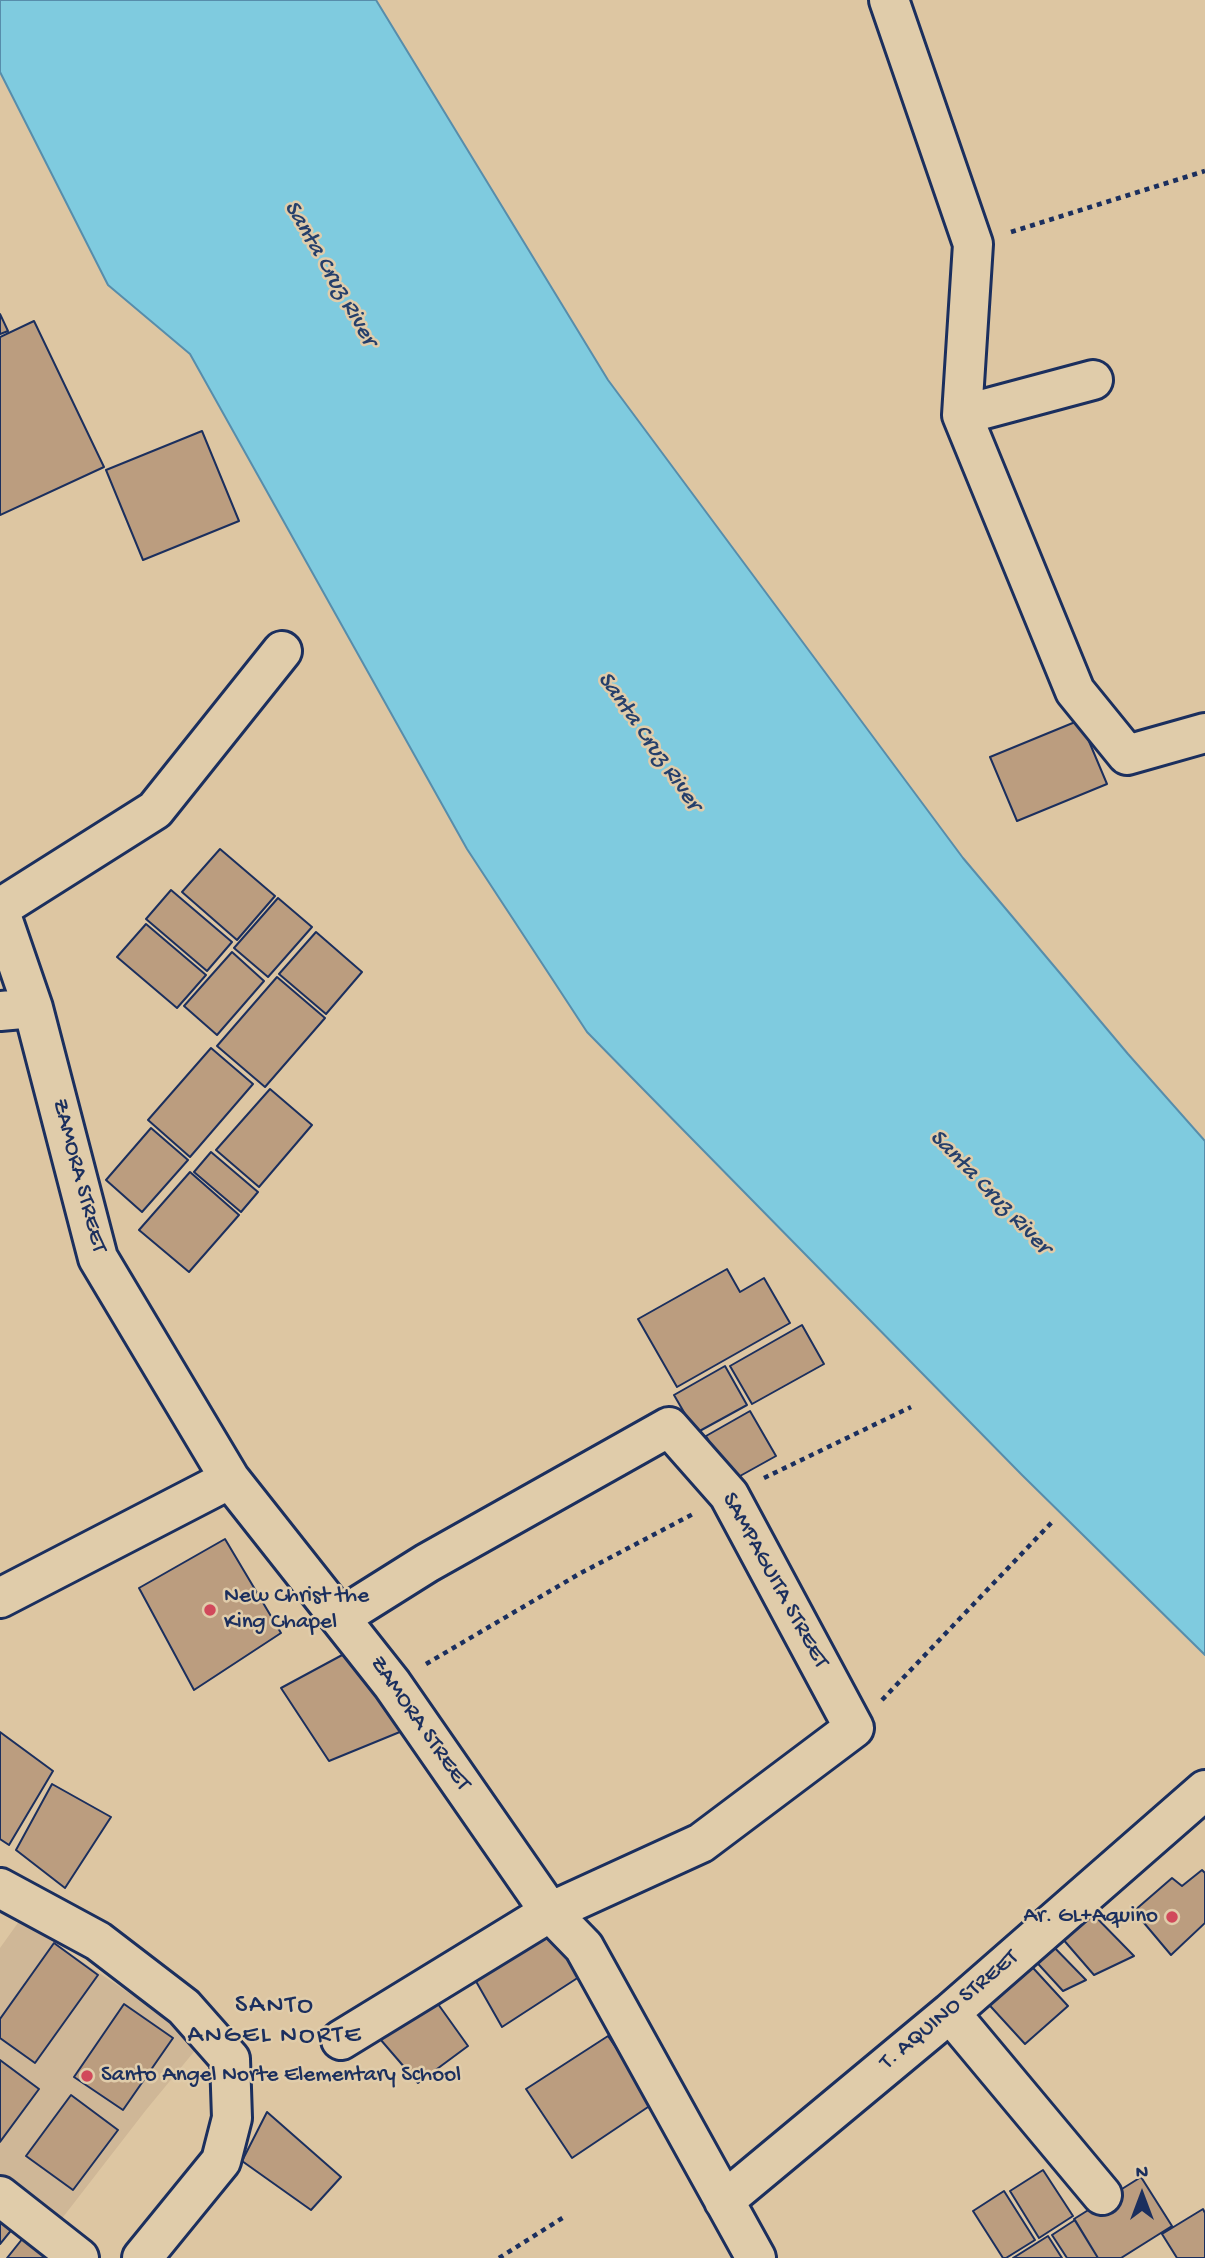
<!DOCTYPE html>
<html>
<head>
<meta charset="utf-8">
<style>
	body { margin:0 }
	#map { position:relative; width:1205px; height:2258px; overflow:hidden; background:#ddc6a2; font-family:"Gochi Hand",sans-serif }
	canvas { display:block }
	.north { position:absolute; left:1107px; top:2160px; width:70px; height:70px; -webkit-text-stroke:5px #e0ccaa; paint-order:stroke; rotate:0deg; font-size:19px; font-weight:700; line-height:28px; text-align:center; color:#1b2f5e }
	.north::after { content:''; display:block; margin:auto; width:24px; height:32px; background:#1b2f5e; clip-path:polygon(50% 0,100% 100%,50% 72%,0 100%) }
</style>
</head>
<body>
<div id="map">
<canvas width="1205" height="2258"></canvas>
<div class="north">N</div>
</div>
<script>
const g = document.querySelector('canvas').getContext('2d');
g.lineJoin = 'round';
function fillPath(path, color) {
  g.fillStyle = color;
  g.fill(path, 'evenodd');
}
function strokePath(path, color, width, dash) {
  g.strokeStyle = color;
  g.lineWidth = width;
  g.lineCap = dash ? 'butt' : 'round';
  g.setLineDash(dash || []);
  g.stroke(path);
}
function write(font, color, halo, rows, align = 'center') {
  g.font = font + ' "Gochi Hand",sans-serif';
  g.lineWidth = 5;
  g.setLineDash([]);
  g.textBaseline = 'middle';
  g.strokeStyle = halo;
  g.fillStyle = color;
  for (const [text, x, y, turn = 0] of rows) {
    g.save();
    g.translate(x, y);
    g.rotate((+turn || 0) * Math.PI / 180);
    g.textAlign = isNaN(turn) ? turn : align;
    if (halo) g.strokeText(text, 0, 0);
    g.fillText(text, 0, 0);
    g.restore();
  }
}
fillPath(new Path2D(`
	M20,1920L202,2042L146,2110L60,2221L0,2175V1948Z`), '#cfb797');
const water = new Path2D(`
	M0,0H376L608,380L963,858L1128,1054L1205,1141V1655L1022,1475L587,1032L467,849L190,354L108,285L0,72Z`);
fillPath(water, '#7fcbdf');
strokePath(water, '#578dab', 2);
const building = new Path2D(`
	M0,314L8,331L0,334Z
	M34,321L104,467L0,515V337Z
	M202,431L239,521L143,560L106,470Z
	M1080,720L1107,784L1017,821L990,757Z
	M220,849L275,896L237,940L182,892Z
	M171,890L232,942L207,971L146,919Z
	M278,898L312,927L268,977L234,948Z
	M146,924L206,975L177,1008L117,957Z
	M316,932L362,972L326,1014L279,974Z
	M232,952L264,981L217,1035L184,1006Z
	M277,977L325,1018L265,1087L217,1046Z
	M211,1048L253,1084L190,1157L148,1120Z
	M270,1089L312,1125L259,1187L216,1150Z
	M151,1128L188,1160L142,1212L106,1180Z
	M211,1152L258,1192L241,1212L194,1172Z
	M190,1172L239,1215L189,1272L139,1230Z
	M727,1269L740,1292L764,1278L790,1323L677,1387L638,1319Z
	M802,1325L824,1364L752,1404L730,1366Z
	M725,1366L747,1405L696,1433L674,1395Z
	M750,1411L776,1456L731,1481L706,1436Z
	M225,1539L281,1633L194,1690L139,1588Z
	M357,1647L412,1727L329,1761L281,1688Z
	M0,1732L53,1771L9,1845L0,1839Z
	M52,1784L111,1817L65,1888L16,1850Z
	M1202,1870L1205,1873V1923L1171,1955L1134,1911L1172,1878L1182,1886Z
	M1085,1906L1134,1956L1094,1975L1055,1930Z
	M544,1924L579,1977L502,2027L469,1969Z
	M1048,1941L1086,1980L1063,1991L1030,1955Z
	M54,1943L98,1975L35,2063L0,2038V2019Z
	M1023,1957L1068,2006L1025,2044L982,1997Z
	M433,1997L468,2046L418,2083L374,2032Z
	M124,2004L173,2038L123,2110L74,2077Z
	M608,2036L654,2103L572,2158L526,2089Z
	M0,2060L39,2089L0,2142Z
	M71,2095L118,2130L73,2190L26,2156Z
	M267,2112L341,2177L311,2210L242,2161Z
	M1043,2170L1073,2216L1039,2238L1010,2191Z
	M1141,2177L1172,2226L1121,2258H1098L1074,2219Z
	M1004,2191L1035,2240L1006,2258H1003L973,2211Z
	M1203,2209L1205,2213V2258H1177L1162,2234Z
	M0,2217L13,2228L0,2244Z
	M1075,2220L1098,2258H1067L1052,2235Z
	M31,2228L60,2258H7Z
	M1048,2236L1062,2258H1013Z`);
fillPath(building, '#bb9d7f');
strokePath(building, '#1b2f5e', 2);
const minor = new Path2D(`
	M889,0L973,244L962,415L1075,691L1127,755L1205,733
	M962,415L1093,380
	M0,908L155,810L282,651
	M0,912L33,1008L98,1258L230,1479L392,1684L550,1912L584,1947L756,2258
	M0,1011L33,1008
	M0,1598L230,1479
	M341,1617L427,1563L669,1427L729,1495L854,1728L701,1843L550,1912L341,2040
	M0,1888L98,1941L184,2007L230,2059L232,2118L221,2161L142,2258
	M950,2013L1102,2195
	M0,2196L79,2258
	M724,2201L950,2013L1205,1790`);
strokePath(minor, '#1b2f5e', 44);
strokePath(new Path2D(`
	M1011,232L1205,171
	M764,1478L911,1407
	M426,1664L579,1574L693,1514
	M882,1700L1052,1522
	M499,2258L564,2217`), '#1b2f5e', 4.5, [5, 5]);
strokePath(minor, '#e0ccaa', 38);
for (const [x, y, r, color] of [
	[210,1610,7,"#d1495b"],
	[1172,1917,7,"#d1495b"],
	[87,2076,7,"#d1495b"]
]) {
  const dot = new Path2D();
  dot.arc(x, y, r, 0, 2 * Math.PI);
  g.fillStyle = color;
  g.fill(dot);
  strokePath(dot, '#e0ccaa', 2.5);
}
write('23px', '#1b2f5e', '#e0ccaa', [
	["ZAMORA STREET",78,1176,75],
	["SAMPAGUITA STREET",774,1581,61],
	["ZAMORA STREET",419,1724,55],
	["T. AQUINO STREET",950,2011,-40]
]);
write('23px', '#1b2f5e', '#e0ccaa', [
	["New Christ the",224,1597],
	["King Chapel",224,1623],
	["Ar. GL+Aquino",1158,1917,"right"],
	["Santo Angel Norte Elementary School",101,2076]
], 'left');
write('italic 24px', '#253f6b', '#e0ccaa', [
	["Santa Cruz River",329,274,60],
	["Santa Cruz River",648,742,55],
	["Santa Cruz River",989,1193,46]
]);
g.letterSpacing = '2px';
write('26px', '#1b2f5e', '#e0ccaa', [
	["SANTO",275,2007],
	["ANGEL NORTE",275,2037]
]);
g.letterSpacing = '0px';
</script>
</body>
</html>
